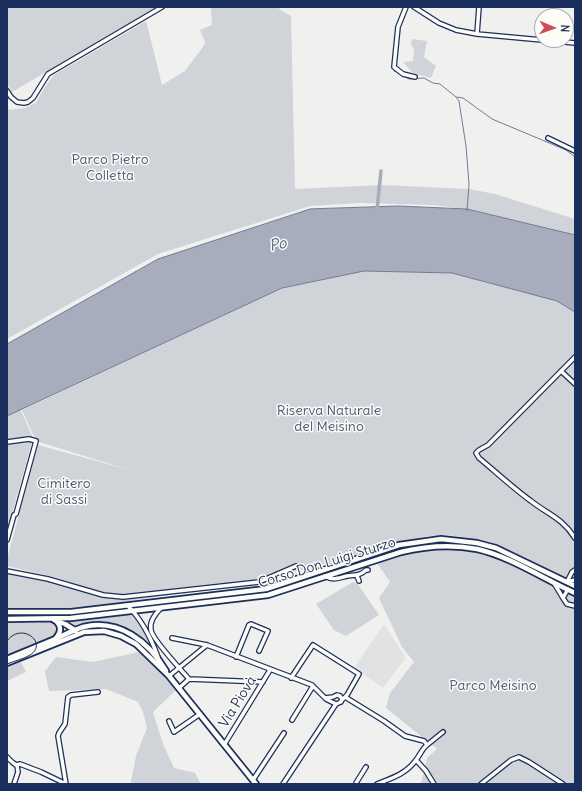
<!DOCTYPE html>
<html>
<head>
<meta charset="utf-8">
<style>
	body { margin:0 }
	#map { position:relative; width:582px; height:791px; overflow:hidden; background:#f0f0ee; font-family:Delius,sans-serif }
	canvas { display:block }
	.frame { position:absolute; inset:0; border:8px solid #1b2f5e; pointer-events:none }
	.north { position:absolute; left:534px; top:8px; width:40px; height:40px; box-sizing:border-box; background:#fdfcf7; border:1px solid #a3aaba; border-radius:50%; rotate:92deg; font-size:11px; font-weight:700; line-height:16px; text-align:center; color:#1b2f5e }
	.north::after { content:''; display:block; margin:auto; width:14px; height:18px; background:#d1495b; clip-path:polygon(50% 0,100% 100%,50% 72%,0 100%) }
</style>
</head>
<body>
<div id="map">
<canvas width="582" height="791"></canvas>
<div class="frame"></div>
<div class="north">N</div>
</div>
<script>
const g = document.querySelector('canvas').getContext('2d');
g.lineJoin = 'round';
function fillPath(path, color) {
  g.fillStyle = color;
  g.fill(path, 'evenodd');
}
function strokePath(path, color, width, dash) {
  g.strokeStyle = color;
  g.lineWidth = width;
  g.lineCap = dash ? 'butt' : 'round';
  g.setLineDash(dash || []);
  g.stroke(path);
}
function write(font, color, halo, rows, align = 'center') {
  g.font = font + ' Delius,sans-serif';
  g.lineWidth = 3;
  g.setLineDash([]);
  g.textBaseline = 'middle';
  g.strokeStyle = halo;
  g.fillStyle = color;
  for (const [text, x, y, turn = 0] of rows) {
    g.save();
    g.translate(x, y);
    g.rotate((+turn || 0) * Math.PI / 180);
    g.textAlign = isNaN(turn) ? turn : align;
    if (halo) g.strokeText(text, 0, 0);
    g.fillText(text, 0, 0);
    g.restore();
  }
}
fillPath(new Path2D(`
	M384,624L404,655L405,659L383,688L354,668Z`), '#e0e2e3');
fillPath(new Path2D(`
	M7,7H156L12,92L7,84Z
	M211,7H280L279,9L291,16L295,189L382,185L469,189L495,194L575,219V235L467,209L432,205L361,203L310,206L158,254L7,339V106L9,110L25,108L36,103L44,88L54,75L146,21L162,85L185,71L203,47L205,42L200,30L212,25Z
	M412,39L427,41L424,57L436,66L431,78L413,73L403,62L413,61L414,48L411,45Z
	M364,271L452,273L557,301L575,312V582L490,542L448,535L428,536L287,574L258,581L78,609L7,608V572L48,580L103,594L58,578L7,566V559L38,445L130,470L36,441L22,410L282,288Z
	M19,406L33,438L7,532V411Z
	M446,548L464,550L495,557L575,598V784H421L427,758L437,749L386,708L390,693L414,662L402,647L379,598L390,582L377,563C399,553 421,549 446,548Z
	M353,582L357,583L379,615L346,636L334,630L316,604Z
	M132,614L142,627L150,643C145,640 140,636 135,633C116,622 95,619 75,628L66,621Z
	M7,620L52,621L57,624C58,627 59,631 57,634C51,641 17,651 7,655Z
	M139,652L159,670L176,690L153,712L163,744L174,768L195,773L201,784H132L131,782L136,756L147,728L143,712L138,702L106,689L49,691L45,671L56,657L93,662Z
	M21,662L26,672L7,681V668Z`), '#d0d3d8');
const water = new Path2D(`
	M399,206L467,209L575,235V312L557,301L452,273L364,271L282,288L7,416V344L158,259L310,209Z`);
fillPath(water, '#a7adbd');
strokePath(water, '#6f7b97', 1);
strokePath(new Path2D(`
	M394,71L401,74
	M404,76L409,79L424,78L433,83L440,84L456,97L459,101L466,146L469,184L467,211
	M457,97L463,98L492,119L566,150L575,157`), '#6f7b97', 1);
strokePath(new Path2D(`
	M377,210L381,171`), '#a7adbd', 3.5);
const minor = new Path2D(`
	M406,7L398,27L394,67L403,74L415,77
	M414,7L439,23L456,30L477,34L542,40
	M477,34L479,7
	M543,40L575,43
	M7,91L11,97L17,102L24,103L28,102L33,98L48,74L162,7
	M548,138L575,151
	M575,357L488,445L479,450L476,453L479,458C496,472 513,488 531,501C549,515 562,518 575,538
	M561,371L575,384
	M7,442L29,439L36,441L16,514L14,515L7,540
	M7,571L48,579L103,595L123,597L259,582L296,566
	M325,576C333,581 338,578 347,576C355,575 360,576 366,570H368
	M357,576L359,581
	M567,582L572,572L575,570
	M567,582L575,580
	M554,583L563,598L568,589
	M563,598L567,604L575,606
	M128,606C142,620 151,638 158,657
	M161,608C156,613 149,622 151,630C152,639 182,671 189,679
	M172,638L207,645L312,685L326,699L336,704
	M236,657L249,625L251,624L268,631L259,651
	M169,676L207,645
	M291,678L313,645L359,674L347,695L341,701
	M189,679L263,682
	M179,688L189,679
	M345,697L384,721L405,736L424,741L427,745C422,749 420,755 416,760C406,774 392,778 377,784
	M325,698L333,697L337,695L340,696
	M292,720L313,686
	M169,721L174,732L200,714
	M224,745L270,670
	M427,745L443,732
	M7,757L12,762L16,765L20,764L41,772L66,784
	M416,760L426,771L434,784
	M253,780L284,733
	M14,784L18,772L17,765
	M66,784L58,736L59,733L65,724L68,697L71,695L98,692
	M283,784L336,704L341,702L342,699L340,696
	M357,784L356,783L366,767
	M481,784L511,760L519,757L529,762L563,784`);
const major = new Path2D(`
	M7,612H71L266,589L399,545L441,539L477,543L496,548L575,586
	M7,619L71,618L268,595L401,552C426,546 451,544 477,549C509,556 544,579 575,593
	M54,620L65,624L76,631
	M56,621C62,627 61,632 56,638
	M7,659C23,652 39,646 55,639C64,635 74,630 83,627C119,618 149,642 166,671
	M7,663L84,632L104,631L121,636L136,644L169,676L256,784`);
strokePath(minor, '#1b2f5e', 6);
strokePath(major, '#1b2f5e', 8);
strokePath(minor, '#fdfcf7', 3.5);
strokePath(major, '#fdfcf7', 4.5);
strokePath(new Path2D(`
	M7,641C21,621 49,643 30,655C24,659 14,661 7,664`), '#1b2f5e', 1);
write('14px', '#48587c', '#fdfcf7', [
	["Parco Pietro",110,160],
	["Colletta",110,176],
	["Riserva Naturale",329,411],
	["del Meisino",329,427],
	["Cimitero",64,484],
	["di Sassi",64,500],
	["Parco Meisino",493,686]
]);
write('14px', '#1b2f5e', '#fdfcf7', [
	["Corso Don Luigi Sturzo",327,563,-17],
	["Via Piovà",238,702,-58]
]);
write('italic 15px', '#4c5b7f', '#fdfcf7', [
	["Po",278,245,-13]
]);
</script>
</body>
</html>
